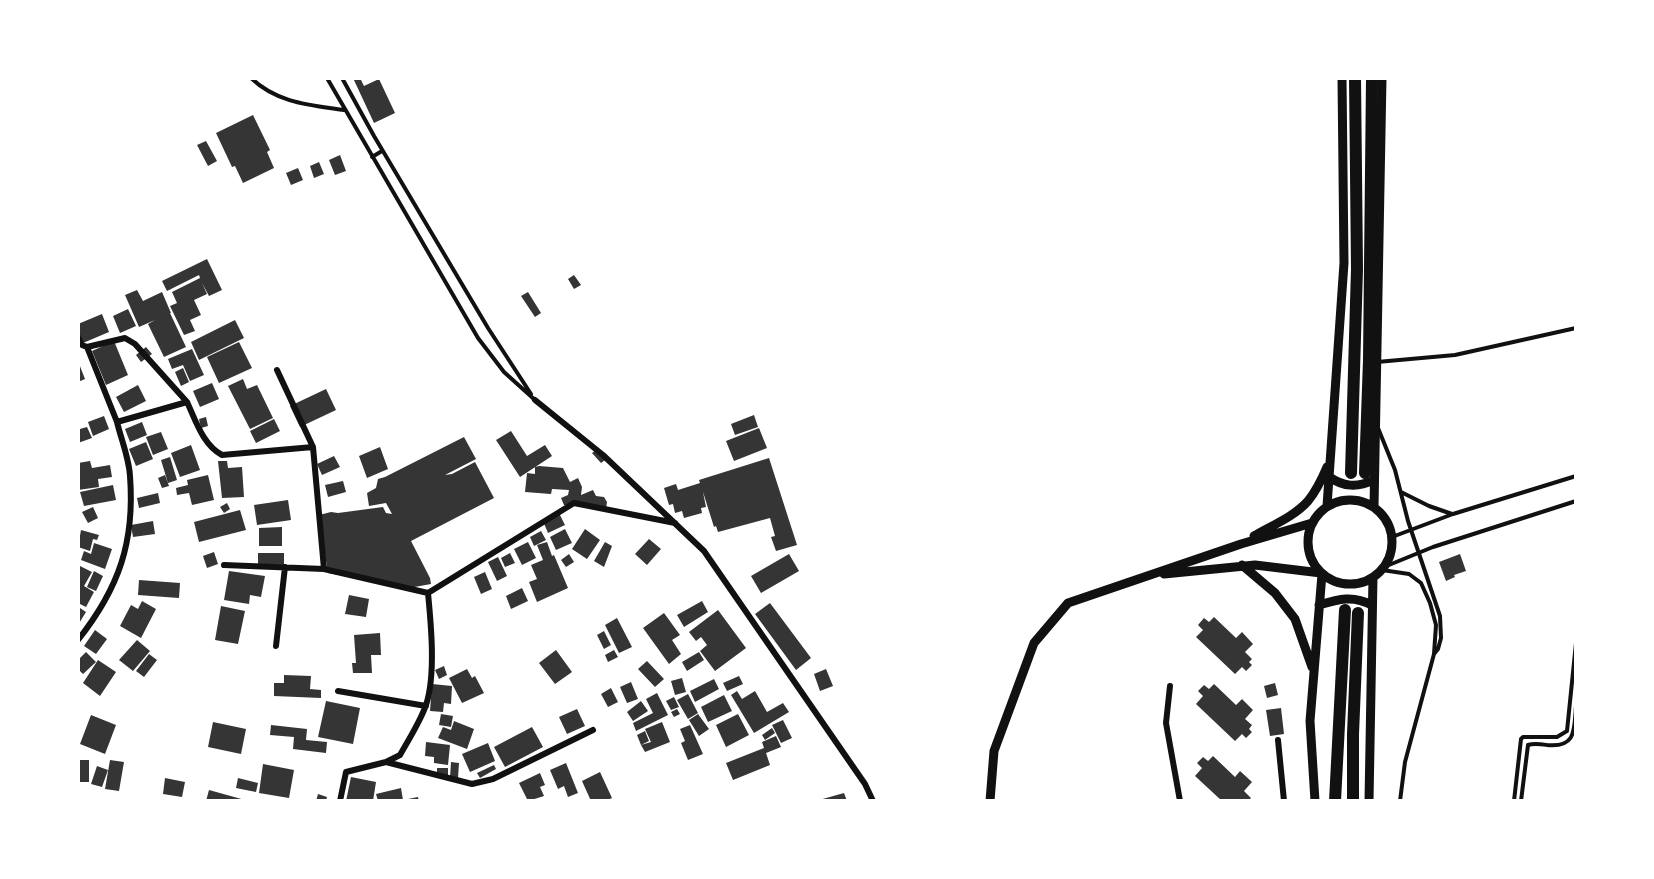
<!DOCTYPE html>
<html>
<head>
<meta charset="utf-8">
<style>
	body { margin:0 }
	#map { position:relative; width:1654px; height:879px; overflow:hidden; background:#fff; font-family:"DM Sans",sans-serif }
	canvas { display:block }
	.frame { position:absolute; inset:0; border:80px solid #fff; pointer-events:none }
</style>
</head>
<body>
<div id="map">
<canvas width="1654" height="879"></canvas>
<div class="frame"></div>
</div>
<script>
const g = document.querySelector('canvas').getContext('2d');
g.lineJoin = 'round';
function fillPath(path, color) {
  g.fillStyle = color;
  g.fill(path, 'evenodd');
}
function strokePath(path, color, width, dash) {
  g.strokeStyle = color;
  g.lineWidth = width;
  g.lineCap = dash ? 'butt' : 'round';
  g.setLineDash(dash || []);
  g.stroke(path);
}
fillPath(new Path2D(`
	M353,78H360L364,86L379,79L395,113L374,123Z
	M253,115L270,150L267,152L274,168L243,183L235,166L232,167L216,133Z
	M206,141L217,161L208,166L197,145Z
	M340,155L346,171L335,175L329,160Z
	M319,162L324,174L314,178L310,166Z
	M298,168L303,180L291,185L286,173Z
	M207,259L222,290L209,296L202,283L207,294L194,300L201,315L190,320L195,331L184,335L170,306L177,303L172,292L200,278L199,275L167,291L162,281Z
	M574,275L581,285L574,289L568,279Z
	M137,290L143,301L162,292L171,313H170L186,347L164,357L148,324L155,320L139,327L125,295Z
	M528,292L541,313L535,317L521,296Z
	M128,309L136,326L120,333L113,316Z
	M102,314L109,332L83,343L78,332V324Z
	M235,320L244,338L199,360L191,342Z
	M114,341L128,375L106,385L92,351Z
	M239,342L252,368L219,383L207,357Z
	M146,347L152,354L141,362L136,355Z
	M192,349L204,375L190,381L183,365L172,369L168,359Z
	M78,361L85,379L78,382Z
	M183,368L189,382L181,386L175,372Z
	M243,379L247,389L257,385L273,418L250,429L228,386Z
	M212,383L219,399L200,407L193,391Z
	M138,385L146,401L124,412L116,397Z
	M326,389L336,410L300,427L290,406Z
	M754,415L758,427L735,435L731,424Z
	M104,416L109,429L93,436L88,422Z
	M206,417L208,426L201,428L199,419Z
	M274,419L280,431L256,443L250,431Z
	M142,422L147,435L130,442L125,429Z
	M78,424L80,429L87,427L92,438L78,443Z
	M759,428L767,448L734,461L726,441Z
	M511,431L527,456L545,445L552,456L520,477L496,440Z
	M161,432L168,449L153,455L146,437Z
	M464,437L476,459L445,475L452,474L475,462L494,498L411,541L430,578L431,584L409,588L328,573L319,515L331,512L338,513L383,507L386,513L392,514L386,503L369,506L367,493L376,488L378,479L385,477Z
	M146,442L153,459L136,466L129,449Z
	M191,445L200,470L180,477L171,453Z
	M380,447L388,469L367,478L359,456Z
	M596,450L605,460L601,463L592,453Z
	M334,456L340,467L322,475L317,464Z
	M170,457L177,480L168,483L161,460Z
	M769,458L797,545L776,551L771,537L775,536L770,518L718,532L716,526L714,527L703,492L706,507L701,508L702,513L684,518L682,511L675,513L673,504L669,505L664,488L676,484L678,490L700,483L699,480Z
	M90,461L92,468L110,465L112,477L98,479L99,487L78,490V463Z
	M218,461H227L228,468L242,467L244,497L222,498Z
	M539,466L563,468L570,482L578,478L582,487L581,495L593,490L596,496L604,497L607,502L606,509L564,505L561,498L568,495L569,490L552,489L551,494L525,492L527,473L535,474V467Z
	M165,475L169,486L162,488L158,478Z
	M208,475L214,500L192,505L189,493L177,495L176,488L188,485L187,480Z
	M343,481L346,492L328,497L325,485Z
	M113,485L116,500L84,506L80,492Z
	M158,493L160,503L139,508L137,498Z
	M288,500L291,520L257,525L254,505Z
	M227,503L230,509L224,513L220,507Z
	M93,507L98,518L88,523L82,512Z
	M240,510L246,530L199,542L194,522Z
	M559,513L565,525L548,533L543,521Z
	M153,521L155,534L133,537L131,525Z
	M282,527V546H259V528Z
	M565,529L572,543L556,550L550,537Z
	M585,529L600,540L587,559L572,549Z
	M81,530L99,535L97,540L93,539L90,551L78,547Z
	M541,531L546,540L534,546L530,537Z
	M649,539L661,549L647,565L635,554Z
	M528,542L536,558L522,565L514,549Z
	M547,542L552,556L554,555L568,588L537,602L529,582L537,579L531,565L543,560L537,545Z
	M605,542L612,546L604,567L594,561Z
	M94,543L112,549L105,569L81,560L84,551L91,554Z
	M214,552L218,564L207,568L203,556Z
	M258,553H284V565L258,564Z
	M510,553L515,563L505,567L501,558Z
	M569,554L574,562L566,567L561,560Z
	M789,554L799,571L761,593L751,576Z
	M1460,554L1466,571L1454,575L1455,577L1446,581L1439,562Z
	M498,557L507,576L497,581L488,562Z
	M78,565L92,572L84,586L94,592L86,607L78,603Z
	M94,571L103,576L96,591L87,587Z
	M229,571L265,576L261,597L250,595L249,604L224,600Z
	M485,572L492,589L481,594L474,577Z
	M139,580L180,583L179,598L138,595Z
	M522,588L528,601L511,609L506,596Z
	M349,595L369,599L366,617L345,614Z
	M142,601L156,609L141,638L120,626L131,605L138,609Z
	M702,601L708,612L684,627L677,615Z
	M770,603L811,658L796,670L755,614Z
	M221,606L245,611L238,644L215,640Z
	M80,608L86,612L78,625V612Z
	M718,610L746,648L715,671L700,651L707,645L701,637L696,641L689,632Z
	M664,613L680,635L672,640L681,654L669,664L643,628Z
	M1214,617L1236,638L1242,632L1253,644L1245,652L1252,659L1249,662L1252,665L1246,671L1242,667L1235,674L1196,637L1203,630L1198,625L1204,618L1209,622Z
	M617,618L632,647L619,653L605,625Z
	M95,630L107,639L96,654L84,646Z
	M604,631L611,645L604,649L597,635Z
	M380,633L381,655H371L372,673H353L352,663H356L354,635Z
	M137,640L150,651L133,671L119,660Z
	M556,650L572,672L555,684L539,663Z
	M614,650L618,657L608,662L605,655Z
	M86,652L96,662L83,674L78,669V660Z
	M699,652L704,660L687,671L682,662Z
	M149,654L157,660L144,677L136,671Z
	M98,660L116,672L100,696L83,683Z
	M647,661L664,679L655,687L638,669Z
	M444,666L447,675L439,679L435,670Z
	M467,669L472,678L475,676L484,693L462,703L449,678Z
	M826,669L833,686L820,691L814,674Z
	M284,675L311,676L310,689L321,690V698L274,696V683H284Z
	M739,676L743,684L727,691L723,683Z
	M682,678L686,692L675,695L671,681Z
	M714,679L719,689L695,702L690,691Z
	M631,682L638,699L627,703L620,687Z
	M1275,683L1278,695L1267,698L1264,686Z
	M432,684L452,686L451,704L444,703L443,712L430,711Z
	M1214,684L1236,705L1242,699L1253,710L1245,719L1252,725L1249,729L1252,732L1246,738L1242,734L1235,741L1196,704L1203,696L1198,691L1204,685L1209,689Z
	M611,688L618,702L608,707L601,694Z
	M737,691L742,699L755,691L767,712L783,703L789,712L754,733L731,695Z
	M657,693L668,715L636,731L633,723L653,713L646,699Z
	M688,694L698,713L688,719L677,700Z
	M724,695L732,711L708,722L701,707Z
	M674,697L679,707L671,710L666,701Z
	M326,701L360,708L353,744L318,737Z
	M641,701L648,711L633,721L627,712Z
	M1281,708L1284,734L1270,736L1266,710Z
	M577,709L585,726L567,734L559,717Z
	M677,709L680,714L674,717L671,712Z
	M441,714L453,716L451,727L439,725Z
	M698,714L709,729L699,736L689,720Z
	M738,714L749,735L726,747L716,725Z
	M91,715L116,725L105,754L80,744Z
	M783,720L792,738L781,743L772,725Z
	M454,721L474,729L467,749L438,738L443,727L451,730Z
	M213,722L246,729L241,754L208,747Z
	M662,722L670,742L645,752L641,745L651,742L645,729Z
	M271,725L307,729L306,740L327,742L326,753L293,749L294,737L270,735Z
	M690,725L703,754L688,760L681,743L685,741L680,729Z
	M532,727L543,747L505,767L494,747Z
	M772,728L775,733L765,740L762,735Z
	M645,731L649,741L641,745L637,735Z
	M776,736L781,747L766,753L770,765L733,780L726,763L764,748L762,742Z
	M426,742L450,745L448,765L434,763V757L425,756Z
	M488,743L495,761L470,772L462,754Z
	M1213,756L1235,777L1240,771L1252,782L1244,791L1251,798L1248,801H1222L1195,776L1202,768L1197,763L1203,757L1208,761Z
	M78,760H89V782H78Z
	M110,760L124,762L119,791L105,789Z
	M451,762L459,763L458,778H450Z
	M566,763L578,793L568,797L564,786L558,789L550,770Z
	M263,764L294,770L289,798L259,793Z
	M494,765L496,769L480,778L477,773Z
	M97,766L108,770L102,787L91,784Z
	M437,768H448V776H437Z
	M600,772L612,798L605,801H591L582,781Z
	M540,773L545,785L540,787L544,796L528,801L519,783Z
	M351,777L376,782L373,801H346Z
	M165,778L185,782L182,797L163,794Z
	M238,778L258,783L256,792L236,788Z
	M401,788L403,800L418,797L419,801H378L376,794Z
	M209,790L245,800V801H206Z
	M844,793L847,801H819V800Z
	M318,794L327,797L326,801H316Z`), '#353535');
strokePath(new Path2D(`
	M251,78C277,103 310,105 344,110
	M327,78L478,338L504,372L535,400
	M342,78L374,136L488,328L531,394
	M372,157L382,151
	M1377,362L1455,355L1576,328
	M1378,428L1395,470L1408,521L1440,616L1441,638L1438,649L1434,654
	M1401,492L1429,506L1452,514
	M1392,537L1453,514L1576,476
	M1384,567L1433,547L1576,501
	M1382,570L1409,574L1421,583L1430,603L1436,625L1434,654L1405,762L1400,801
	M1514,801L1521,739L1523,737H1557L1567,731L1576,643
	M1521,801L1528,745C1534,743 1540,744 1547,745C1577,748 1574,729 1576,706`), '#111', 4);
strokePath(new Path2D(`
	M78,337L82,345L87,347L125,338L135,344L187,402
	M87,347L117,422
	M277,370L313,447
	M535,400L603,455L704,551L865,784L873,801
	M224,565L324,569
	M78,640C119,588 135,542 130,476C129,458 121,439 117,422L187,402C196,421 203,445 222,455L313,447L324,569L428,593L574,503L675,523
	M276,646L285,567
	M1170,686L1166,723L1180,801
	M338,691L426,706
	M1278,740L1284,801
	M386,762L472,784L493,779L593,730
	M340,801L346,772L386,762L400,755C409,739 420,722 426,705C436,675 431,624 428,593`), '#111', 6);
strokePath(new Path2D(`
	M1328,476C1343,487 1357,488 1374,480
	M1308 542a42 42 0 1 1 84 0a42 42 0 1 1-84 0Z
	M1327,506L1344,263L1342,78
	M1374,507L1382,78
	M1254,536C1271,526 1295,516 1308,501C1316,491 1322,479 1327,467
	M1242,565L1275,593L1295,619L1312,667
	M1164,574L1255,565L1321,573
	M1319,605C1339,599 1353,595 1372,605
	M990,801L994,751L1034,643L1068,603L1241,544L1312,523
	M1315,801L1310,721L1322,574
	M1369,801L1373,577`), '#111', 9);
strokePath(new Path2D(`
	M1351,473L1357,269L1355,78
	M1365,473L1369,360L1372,78
	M1335,801L1345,610
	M1353,801V734L1358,613`), '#111', 12);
</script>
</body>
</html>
